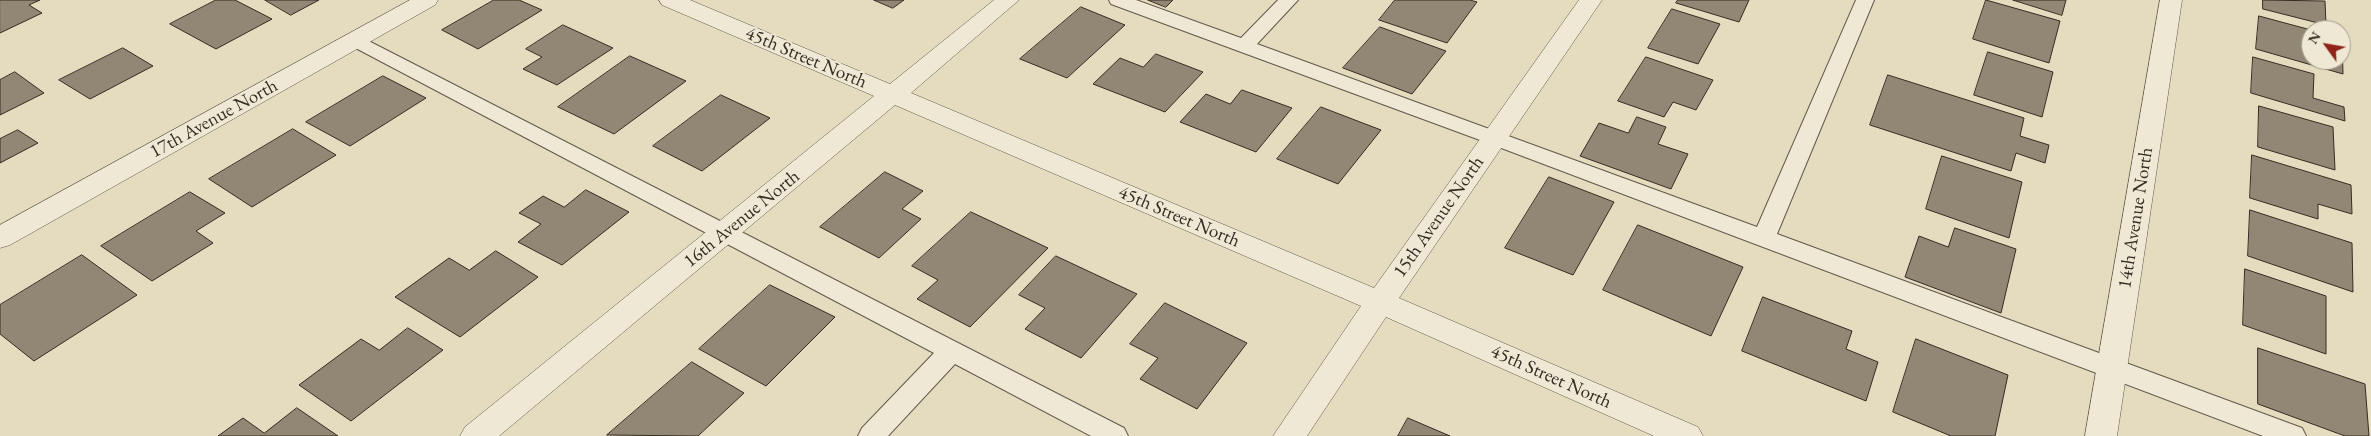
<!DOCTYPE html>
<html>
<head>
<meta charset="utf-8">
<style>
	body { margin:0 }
	#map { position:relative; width:2371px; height:436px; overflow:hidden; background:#e5dbbf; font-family:"EB Garamond",serif }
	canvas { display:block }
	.north { position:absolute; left:2301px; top:20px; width:50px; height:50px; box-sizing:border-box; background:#eee8d5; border:1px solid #a49d8e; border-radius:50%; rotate:302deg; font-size:14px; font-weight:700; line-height:20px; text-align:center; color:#352c23 }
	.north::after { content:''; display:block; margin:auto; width:18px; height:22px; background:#8f2418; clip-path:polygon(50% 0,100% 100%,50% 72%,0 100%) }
</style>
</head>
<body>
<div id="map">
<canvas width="2371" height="436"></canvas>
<div class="north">N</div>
</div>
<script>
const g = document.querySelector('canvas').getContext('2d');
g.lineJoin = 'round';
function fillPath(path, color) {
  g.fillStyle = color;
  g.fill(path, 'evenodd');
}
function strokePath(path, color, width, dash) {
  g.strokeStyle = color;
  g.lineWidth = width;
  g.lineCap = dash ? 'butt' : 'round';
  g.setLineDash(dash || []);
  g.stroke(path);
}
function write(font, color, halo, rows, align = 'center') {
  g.font = font + ' "EB Garamond",serif';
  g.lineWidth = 4;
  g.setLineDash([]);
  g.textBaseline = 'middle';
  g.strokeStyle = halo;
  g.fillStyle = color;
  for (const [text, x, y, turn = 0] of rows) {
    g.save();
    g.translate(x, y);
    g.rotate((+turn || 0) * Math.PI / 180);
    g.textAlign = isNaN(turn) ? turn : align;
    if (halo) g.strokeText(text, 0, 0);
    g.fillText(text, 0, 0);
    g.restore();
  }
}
const building = new Path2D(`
	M0,0H40L29,5L42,13L0,33Z
	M216,0H235L272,19L216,49L170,24Z
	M265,0H319L291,15Z
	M494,0H519L542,10L478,49L442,30Z
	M874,0H904L893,8Z
	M1148,0H1173L1166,7Z
	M1395,0H1470L1477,2L1447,43L1379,20Z
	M1678,0H1749L1739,22L1676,3Z
	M1986,0L2060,21L2049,63L1973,39Z
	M2013,0H2066L2062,15Z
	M2263,0L2325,1L2326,25L2263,9Z
	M1081,7L1125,25L1067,78L1020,59Z
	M1672,9L1720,24L1698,64L1648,48Z
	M2259,16L2311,30V60H2341L2342,38L2343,74L2256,49Z
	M563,25L613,48L557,85L523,69L542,57L526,49Z
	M1380,27L1446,51L1412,94L1343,68Z
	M123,48L153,66L90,99L59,80Z
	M1988,52L2053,72L2042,117L1974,95Z
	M1156,54L1203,72L1165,112L1093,84L1120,58L1143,67Z
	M630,56L686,81L614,134L558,107Z
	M1646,57L1713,80L1696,110L1673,102L1664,117L1618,101Z
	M2253,57L2314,74L2313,98L2344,107L2345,121L2251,93Z
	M15,72L44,93L0,115V80Z
	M1888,75L2024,118L2020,136L2049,145L2045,163L2016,153L2011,171L1870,125Z
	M383,76L426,98L350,146L306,122Z
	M1242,90L1292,108L1256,152L1180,122L1206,94L1230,104Z
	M721,95L770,118L702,171L653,146Z
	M2259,106L2333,127L2335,170L2258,147Z
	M1321,107L1381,130L1338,184L1277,159Z
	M1637,117L1666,127L1658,144L1688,154L1671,189L1580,156L1599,123L1628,133Z
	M293,129L336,155L252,207L209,179Z
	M18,130L38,143L0,163V139Z
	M2252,155L2351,185L2352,214L2318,204V219L2250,198Z
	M1942,156L2022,182L2009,238L1926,209Z
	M885,172L923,191L902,209L921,219L879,258L820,227Z
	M1549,177L1614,202L1573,275L1505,248Z
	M586,190L629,212L562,265L518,242L541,224L519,213L543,196L564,207Z
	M190,192L225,213L196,231L213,243L152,281L101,246Z
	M2250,210L2352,243L2353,292L2248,256Z
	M971,212L1048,248L970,327L917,299L938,280L912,266Z
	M1638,225L1743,267L1711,336L1603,290Z
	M1955,228L2016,249L2001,313L1905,277L1919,236L1948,247Z
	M496,251L538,277L460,337L395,297L449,258L469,270Z
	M82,255L137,295L34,361L0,334V305Z
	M1056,256L1137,294L1081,358L1025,329L1045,308L1019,295Z
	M2245,269L2326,296V354L2243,325Z
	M770,285L835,317L766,386L699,349Z
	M1763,297L1852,331L1846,349L1878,362L1866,401L1742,351Z
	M1165,303L1247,343L1197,409L1140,379L1158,358L1130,344Z
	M408,328L443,350L351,421L299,385L361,339L379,350Z
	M1916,339L2008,375L1995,436H1951L1893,412Z
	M2258,348L2365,384L2369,436H2345L2258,404Z
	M692,362L744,393L698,436L607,435Z
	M297,408L338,436H218L243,418L264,433Z
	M1408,418L1450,436H1398Z`);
fillPath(building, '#918774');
strokePath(building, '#352c23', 1);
const service = new Path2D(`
	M1109,0H1136L1241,38L1278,0H1298L1257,44L1757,227L1856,0H1874L1777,234L2302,428L2306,436H2263L1488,143L1111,4Z
	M355,34L1124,428L1128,436H1091L955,364L888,436H858L862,428L934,353L348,44L345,40L348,36Z`);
const minor = new Path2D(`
	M659,0H690L890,84L994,0H1019L911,93L1374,288L1579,0H1602L1399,298L1698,427L1703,436H1654L1386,317L1307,436H1273L1361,306L895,105L499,436H460L465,427L874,96L662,5Z
	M2160,0H2182L2117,436H2085Z`);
const tertiary = new Path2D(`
	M410,0H438L435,5L10,245L0,248V225Z`);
strokePath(service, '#61584a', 2);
strokePath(minor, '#61584a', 1);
strokePath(tertiary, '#61584a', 1);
fillPath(service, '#eee8d5');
fillPath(minor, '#eee8d5');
fillPath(tertiary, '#eee8d5');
write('19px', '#352c23', '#eee8d5', [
	["45th Street North",806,58,23],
	["17th Avenue North",214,119,-29],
	["45th Street North",1179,217,23],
	["15th Avenue North",1439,217,-55],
	["14th Avenue North",2136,218,-81],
	["16th Avenue North",742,219,-39],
	["45th Street North",1551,377,24]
]);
</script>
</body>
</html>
